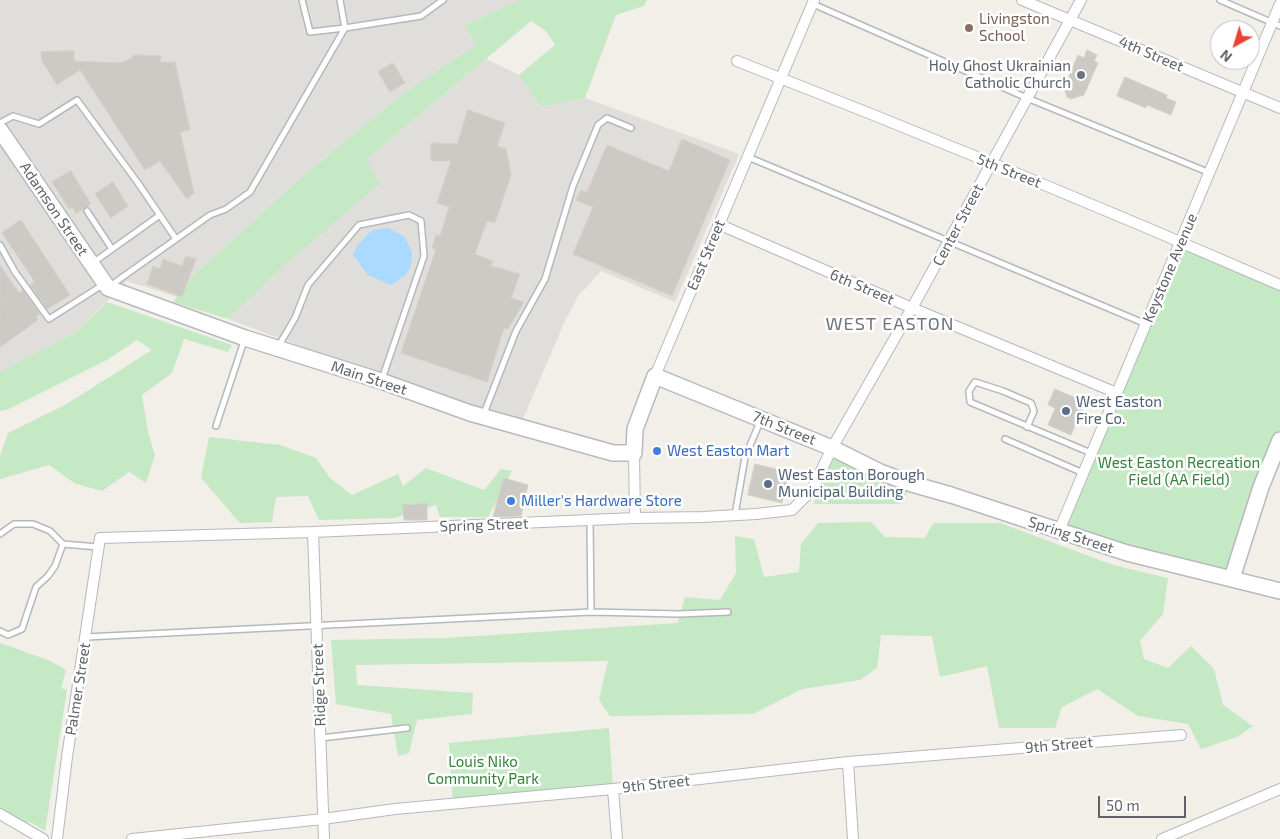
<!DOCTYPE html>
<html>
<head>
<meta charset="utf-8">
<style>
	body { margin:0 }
	#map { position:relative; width:1280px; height:839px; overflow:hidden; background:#f1efe8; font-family:"Exo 2",sans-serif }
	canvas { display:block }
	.north { position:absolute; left:1210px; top:20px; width:50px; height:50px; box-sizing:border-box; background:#fff; border:1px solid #bfc1c3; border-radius:50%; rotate:219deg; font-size:14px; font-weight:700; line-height:20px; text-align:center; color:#5f6368 }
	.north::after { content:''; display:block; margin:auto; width:18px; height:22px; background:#ea4335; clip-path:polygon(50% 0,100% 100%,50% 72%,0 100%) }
	.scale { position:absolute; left:1098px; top:796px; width:88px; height:22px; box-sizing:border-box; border:2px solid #5f6368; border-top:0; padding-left:6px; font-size:15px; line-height:18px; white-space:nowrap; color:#5f6368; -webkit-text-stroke:4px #fff; paint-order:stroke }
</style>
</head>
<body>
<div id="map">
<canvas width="1280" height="839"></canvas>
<div class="north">N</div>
<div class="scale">50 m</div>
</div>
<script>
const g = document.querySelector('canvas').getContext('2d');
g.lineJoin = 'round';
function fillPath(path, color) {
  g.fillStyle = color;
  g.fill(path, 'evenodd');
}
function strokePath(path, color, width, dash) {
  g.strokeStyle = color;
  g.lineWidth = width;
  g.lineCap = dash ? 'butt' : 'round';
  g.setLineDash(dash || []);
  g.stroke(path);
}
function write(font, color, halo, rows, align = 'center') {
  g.font = font + ' "Exo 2",sans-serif';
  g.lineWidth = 5;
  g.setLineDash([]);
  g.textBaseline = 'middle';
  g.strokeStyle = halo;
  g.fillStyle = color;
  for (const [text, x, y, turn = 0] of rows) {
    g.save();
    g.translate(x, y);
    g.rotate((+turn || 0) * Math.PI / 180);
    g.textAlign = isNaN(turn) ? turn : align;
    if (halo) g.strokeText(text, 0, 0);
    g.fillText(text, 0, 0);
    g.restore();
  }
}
fillPath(new Path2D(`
	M0,0H520L465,25L477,45L403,94L305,174L192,277L177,297L127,281L75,333L0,372Z
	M486,59L519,75L541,107L585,98L739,154L675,302L601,271L578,296L565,321L519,428L228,319L287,263L366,160Z`), '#e0deda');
fillPath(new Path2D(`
	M520,0H647L644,6L616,15L585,98L541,107L519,75L555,45L546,31L531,21L367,159L379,184L287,263L228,319L173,302L192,277L305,174L403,94L476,45L465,25Z
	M1181,242L1280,285V450L1232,578L1059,531Z
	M107,302L232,345L228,352L184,339L172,373L142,395L148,432L155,455L146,483L129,472L102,491L74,483L49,465L0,479V456L8,433L65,405L152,350L137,340L107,360L9,409L0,411V372L75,333Z
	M209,437L280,445L316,458L330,478L352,495L398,474L403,486L426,468L484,490L501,469L512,471L488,517H440L436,505L394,518L319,520L308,496L276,497L272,522L240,523L201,478Z
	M832,448L912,484L900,504H814L820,474Z
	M871,522L885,537L925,538L933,523H1000L1113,565L1168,578L1163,614L1140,641L1144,659L1168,668L1191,646L1214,669L1223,705L1253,726L1237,737L1201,749L1188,724L1138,716L1097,689L1062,707L1055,728H999L987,666L940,677L932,636L881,635L877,668L860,680L802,689L753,714L610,716L599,700L608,661L356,665L357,685L473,693L472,714L417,720L409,753L398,756L391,714L336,704L331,640L446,638L678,623L685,597L720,600L736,573L735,536L754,539L764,577L799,572L801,544L818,523Z
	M0,643L48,660L66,670L61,688L67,690L45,831L32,823L0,819Z
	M609,728L613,789L453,804L449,743Z`), '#c5e8c5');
fillPath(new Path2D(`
	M388,228L405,237L412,252L411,266L405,276L391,285L368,275L353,255L357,246L372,230Z`), '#aadaff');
const building = new Path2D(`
	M1087,50L1097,55L1094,61L1098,63L1084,95L1071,99L1067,97L1064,88L1078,55L1084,58Z
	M74,51V61L122,63L133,57L134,55L161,56L160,62H175L190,130L180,132L194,193L187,199L160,161L145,170L80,70L57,85L42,61L41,52Z
	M393,63L405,83L390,92L378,72Z
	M1125,77L1167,95L1166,98L1176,102L1171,115L1147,105L1146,108L1117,96Z
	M468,110L505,123L497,146L506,149L511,175L495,223L487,221L475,254L493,261L491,266L520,274L511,298L524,302L508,329L504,328L487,382L401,353L436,249L432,248L436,235L440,236L449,207L437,203L451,161H431V143L457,144Z
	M682,139L730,160L672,296L573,254L593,207L576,200L581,190L587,192L607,145L669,171Z
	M71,171L91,204L76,213L72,207L69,209L52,182Z
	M113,182L128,206L111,218L95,194Z
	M21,220L70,295L47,309L30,285L35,282L2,233Z
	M186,256L196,259L182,297L147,284L153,266L160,269L163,259L182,266Z
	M0,265L19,293L23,290L40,314L36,317L38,320L0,347Z
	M1055,389L1085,402L1071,435L1048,425L1055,408L1048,405Z
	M755,464L789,472L782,503L748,495Z
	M504,478L528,485L521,516L493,517Z
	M427,504V520H404L403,505Z`);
fillPath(building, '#cccac5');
strokePath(building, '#d6d1c6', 1);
const lane = new Path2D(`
	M302,0L310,32L345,28L421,16L443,0
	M1220,0L1280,26
	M813,4L1027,98L1210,173
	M0,123L13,116L39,124L77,100L138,183L176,239
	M748,157L1146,324
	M87,211L112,249
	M0,245L15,272L49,319L104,284
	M94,262L160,215
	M110,286L210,215L226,209L250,192L345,28L340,0
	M278,347L295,318L308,285L359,225L409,215L421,221L424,256L382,379
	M483,416L516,331L545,279L573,186L598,125L607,118L631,128
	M216,426L244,341
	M1027,427L1034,411L1031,403L1003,391L975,382L969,391L970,402L1091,453
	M1005,439L1083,473
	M735,515L745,457L760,422
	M590,521L591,612
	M0,534L14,524H33L50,531L63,544L98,547
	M0,631L8,635L22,629L36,587L48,576L55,566L63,544
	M86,637L591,612L679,614L728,612
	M321,738L407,728`);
const street = new Path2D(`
	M1022,0L1280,108
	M737,61C919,132 1101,207 1280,285
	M718,224L912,308L1117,393
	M655,376L814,0
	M634,453L635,518
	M1059,531L1280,4
	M313,532L324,839
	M848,762L853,839
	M613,789L617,839
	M0,814L43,839
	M57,839L67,757L100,538L313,532L635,518L703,517L756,514L792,510L812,490L832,448L912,308L1081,0
	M132,839L323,819L395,809L613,789L848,762L1181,735
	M1162,839L1280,789`);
const secondary = new Path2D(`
	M0,130L108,288L245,338L381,381L470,413L613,453H634L635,429L655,376L832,448L880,472L912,484L951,495L1127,553L1280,591
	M1232,578L1261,487L1280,440`);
strokePath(lane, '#b5b8bc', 8);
strokePath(street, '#b5b8bc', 12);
strokePath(secondary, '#b6babf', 18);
strokePath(lane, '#fff', 5);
strokePath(street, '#fff', 10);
strokePath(secondary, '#fff', 15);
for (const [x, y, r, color] of [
	[969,28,5,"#8d6e63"],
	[1081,75,5,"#6b7280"],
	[1066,411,5,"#5c6f8a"],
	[657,451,5,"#3f7fe0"],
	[768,484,5,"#5c6f8a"],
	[511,501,5,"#3f7fe0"]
]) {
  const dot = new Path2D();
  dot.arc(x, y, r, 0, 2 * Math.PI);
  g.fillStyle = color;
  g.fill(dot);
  strokePath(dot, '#fff', 2);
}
write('15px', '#785e54', '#fff', [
	["Livingston",979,19],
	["School",979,36]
], 'left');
write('15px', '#5f6368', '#fff', [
	["4th Street",1151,54,23],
	["5th Street",1009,171,22],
	["Adamson Street",54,209,56],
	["Center Street",958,225,-62],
	["East Street",706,255,-67],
	["Keystone Avenue",1170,268,-67],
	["6th Street",862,287,23],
	["Main Street",369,378,18],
	["7th Street",784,428,22],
	["Spring Street",484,525,-2],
	["Spring Street",1071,535,18],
	["Ridge Street",319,685,-92],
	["Palmer Street",78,689,-81],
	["9th Street",1059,745,-5],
	["9th Street",656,784,-6]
]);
write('15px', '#5b616d', '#fff', [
	["Holy Ghost Ukrainian",1071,66],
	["Catholic Church",1071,83]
], 'right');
write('15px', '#4e5e75', '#fff', [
	["West Easton",1076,402],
	["Fire Co.",1076,419],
	["West Easton Borough",778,475],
	["Municipal Building",778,492]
], 'left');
write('15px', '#366cbe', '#fff', [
	["West Easton Mart",667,451],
	["Miller's Hardware Store",521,501]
], 'left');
write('15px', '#348238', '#fff', [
	["West Easton Recreation",1179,463],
	["Field (AA Field)",1179,480],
	["Louis Niko",483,762],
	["Community Park",483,779]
]);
g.letterSpacing = '1px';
write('18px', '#70757a', '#fff', [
	["WEST EASTON",890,324]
]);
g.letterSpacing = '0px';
</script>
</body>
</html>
